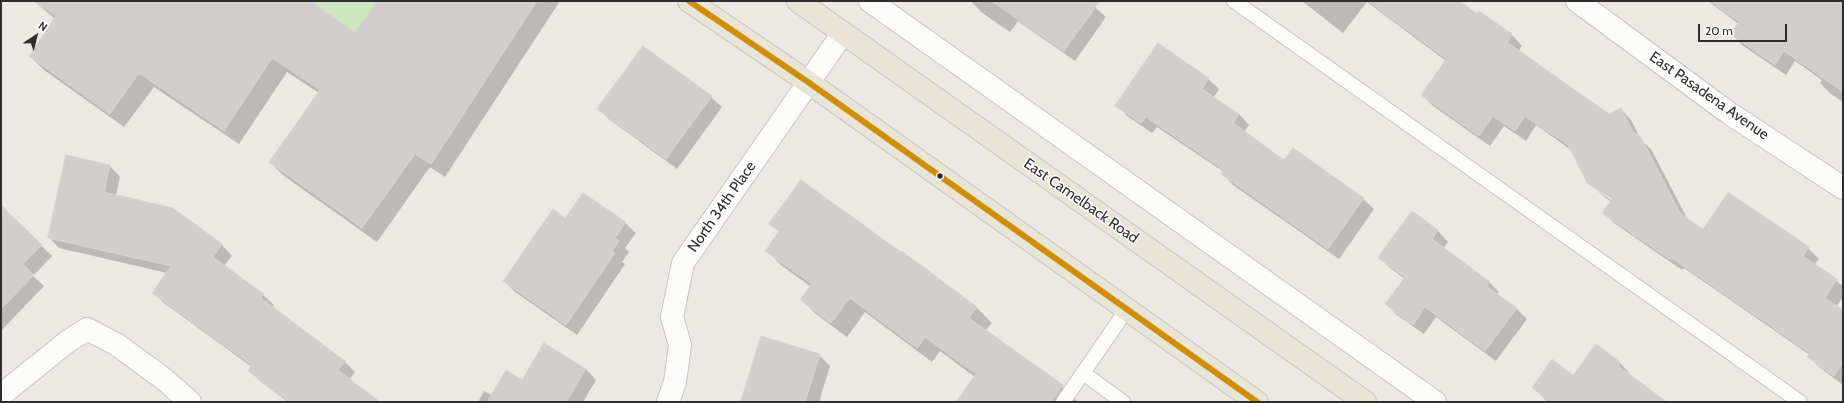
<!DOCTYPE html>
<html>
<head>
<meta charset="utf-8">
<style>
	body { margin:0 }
	#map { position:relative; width:1844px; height:403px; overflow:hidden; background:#ece8e4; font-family:Cabin,sans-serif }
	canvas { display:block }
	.frame { position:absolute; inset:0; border:2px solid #2e2e2e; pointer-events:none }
	.north { position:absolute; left:16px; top:16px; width:40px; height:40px; -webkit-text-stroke:3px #fff; paint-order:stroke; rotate:35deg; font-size:11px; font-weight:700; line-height:16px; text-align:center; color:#2e2e2e }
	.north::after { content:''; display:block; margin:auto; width:14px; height:18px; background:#2e2e2e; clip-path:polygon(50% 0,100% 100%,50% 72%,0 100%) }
	.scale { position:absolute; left:1698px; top:24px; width:89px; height:18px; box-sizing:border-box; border:2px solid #2e2e2e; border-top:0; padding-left:5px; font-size:12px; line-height:14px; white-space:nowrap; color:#2e2e2e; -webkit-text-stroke:3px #fff; paint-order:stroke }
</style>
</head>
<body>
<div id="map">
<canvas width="1844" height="403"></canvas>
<div class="frame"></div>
<div class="north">N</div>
<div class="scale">20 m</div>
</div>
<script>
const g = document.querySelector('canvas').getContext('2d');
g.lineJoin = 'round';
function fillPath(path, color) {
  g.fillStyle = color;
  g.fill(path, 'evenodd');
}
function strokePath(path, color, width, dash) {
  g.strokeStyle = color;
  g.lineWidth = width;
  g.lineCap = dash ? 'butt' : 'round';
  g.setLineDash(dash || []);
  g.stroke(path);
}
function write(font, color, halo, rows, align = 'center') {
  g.font = font + ' Cabin,sans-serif';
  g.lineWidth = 3;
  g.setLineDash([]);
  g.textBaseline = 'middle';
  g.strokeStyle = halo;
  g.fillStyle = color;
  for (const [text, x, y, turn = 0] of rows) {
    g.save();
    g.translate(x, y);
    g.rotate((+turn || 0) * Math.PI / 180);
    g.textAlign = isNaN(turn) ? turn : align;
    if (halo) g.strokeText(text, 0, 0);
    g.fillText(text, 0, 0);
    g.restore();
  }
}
fillPath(new Path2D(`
	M310,1H377L355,32Z`), '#cee6be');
fillPath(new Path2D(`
	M34,1H308L356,33L378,1H560L445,177L430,167L377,242L284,176L270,162L319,93L287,72L239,144L154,87L124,127L44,70L30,56L55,19Z
	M971,1H1088L1106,17L1075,61L1018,21L1010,32L981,12Z
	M1302,1H1458L1478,16L1480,13L1512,35L1522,46L1518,52L1609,115L1621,109L1631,120L1641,140L1651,149L1688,220L1703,231L1808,248L1819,259L1814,265L1843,286V297L1836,307L1843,312V385L1819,367L1809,357L1810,355L1684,268L1682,270L1614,223L1604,213L1611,202L1595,189L1615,203L1616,201L1594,187V189L1588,182L1571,150L1536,125L1526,141L1504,126L1490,146L1433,106L1422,95L1446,61L1367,2L1343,33Z
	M1708,1H1843V102L1831,94L1820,83L1822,80L1795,61L1786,75L1742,45L1732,34L1739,24Z
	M1208,79L1219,89L1213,98L1239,114L1249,125L1244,132L1285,161L1363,199L1374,209L1339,259L1233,185L1223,174L1224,172L1157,127L1152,133L1127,116L1117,105Z
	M711,97L722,107L677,169L609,119L598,109Z
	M110,166L120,177L116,196L173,209L222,245L232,256L224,266L263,295L274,305L272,308L344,361L355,372L349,380L377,402H288L260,381L249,370L252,367L164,303L153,293L167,273L59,248L49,237Z
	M1412,212L1438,231L1448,242L1443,249L1489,282L1499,292L1497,295L1516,308L1527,319L1496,361L1436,317L1424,334L1397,315L1386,304L1405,279L1390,268L1379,257Z
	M11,216L52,256L33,276L44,286L1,331V226Z
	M566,219L625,223L636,233L625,248L629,252L622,262L625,264L577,335L515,292L504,281Z
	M771,224L901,254L902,252L977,308L992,323L985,331L1062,386L1077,401L1076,402H957L975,377L940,351L932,362L865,312L847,337L816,314L802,300L811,287L781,265L766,250L779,232Z
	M1596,346L1620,363L1630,374L1629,376L1664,402H1548L1533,388L1574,376Z
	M819,355L830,366L819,402H742Z
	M586,369L596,380L583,402H478L484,391L492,395Z`), '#0003');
const building = new Path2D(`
	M34,1H310L355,32L377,1H537L431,164L415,154L362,228L269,162L320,90L272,58L224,131L139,73L110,114L29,56L56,16Z
	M992,1H1100L1064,51Z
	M1368,1H1460L1477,14L1479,11L1512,34L1507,42L1609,114L1621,108L1633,132L1641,137L1680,213L1703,229L1728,192L1809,247L1803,256L1837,279L1825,298L1843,310V363L1834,376L1807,357L1810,353L1672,258L1671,260L1602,213L1612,199L1587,183L1568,145L1525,116L1515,131L1493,116L1479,136L1421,95L1446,59Z
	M1710,1H1843V92L1784,51L1775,65L1730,34L1739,22Z
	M1158,43L1209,78L1202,89L1239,114L1233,123L1284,160L1293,148L1364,198L1328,249L1221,174L1224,170L1146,117L1141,123L1115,106Z
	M643,46L712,96L666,159L597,109Z
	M66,155L110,165L104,192L173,208L222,244L213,257L264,294L261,298L345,361L338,370L380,402H290L248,371L252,365L152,293L171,266L48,238Z
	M801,180L901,252L902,251L977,307L969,318L1063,385L1051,402H956L976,374L925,337L917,348L850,298L831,323L800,300L812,284L765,251L779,231L769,224Z
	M583,193L626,222L615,238L619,241L612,251L615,253L566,325L503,281L553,209L565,218Z
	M1,205L42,245L23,264L34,275L1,309Z
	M1412,211L1438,230L1432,239L1489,281L1486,286L1517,308L1485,351L1425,307L1413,325L1385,304L1405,277L1378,258Z
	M761,336L820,354L805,402H741Z
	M544,343L586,369L566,402H487L506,370L522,380Z
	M1596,344L1620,362L1618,366L1667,402H1551L1532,388L1552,359L1573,375Z`);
fillPath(building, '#d1cecb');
strokePath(building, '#d7d4d0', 1);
const service = new Path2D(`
	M1234,1L1800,402
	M1063,402L1083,373
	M1123,402L1083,373L1127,309`);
const minor = new Path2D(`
	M870,1L1435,402
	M1577,1L1729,113L1843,188
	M1,395L67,342L87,329L116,344L164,379L190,402
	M668,402L675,382L680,345L672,317L683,263L843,33`);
const primary = new Path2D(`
	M689,1L808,82L1257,402
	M798,1L1365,402`);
strokePath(service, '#c5c4c5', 16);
strokePath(minor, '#c5c4c5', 24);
strokePath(primary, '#c6c5c4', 24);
strokePath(service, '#fcfcfb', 14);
strokePath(minor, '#fcfcfb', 22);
strokePath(primary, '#e8e4d6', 22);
strokePath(new Path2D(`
	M689,1L808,82L1257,402`), '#cf8e09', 6);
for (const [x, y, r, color] of [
	[940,176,3.5,"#2e2e2e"]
]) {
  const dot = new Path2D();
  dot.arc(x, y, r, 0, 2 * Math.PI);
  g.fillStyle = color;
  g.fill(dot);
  strokePath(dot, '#fff', 1.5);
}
write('15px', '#2e2e2e', '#fff', [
	["East Pasadena Avenue",1709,96,35],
	["East Camelback Road",1081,201,35],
	["North 34th Place",722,207,-55]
]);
</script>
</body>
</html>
